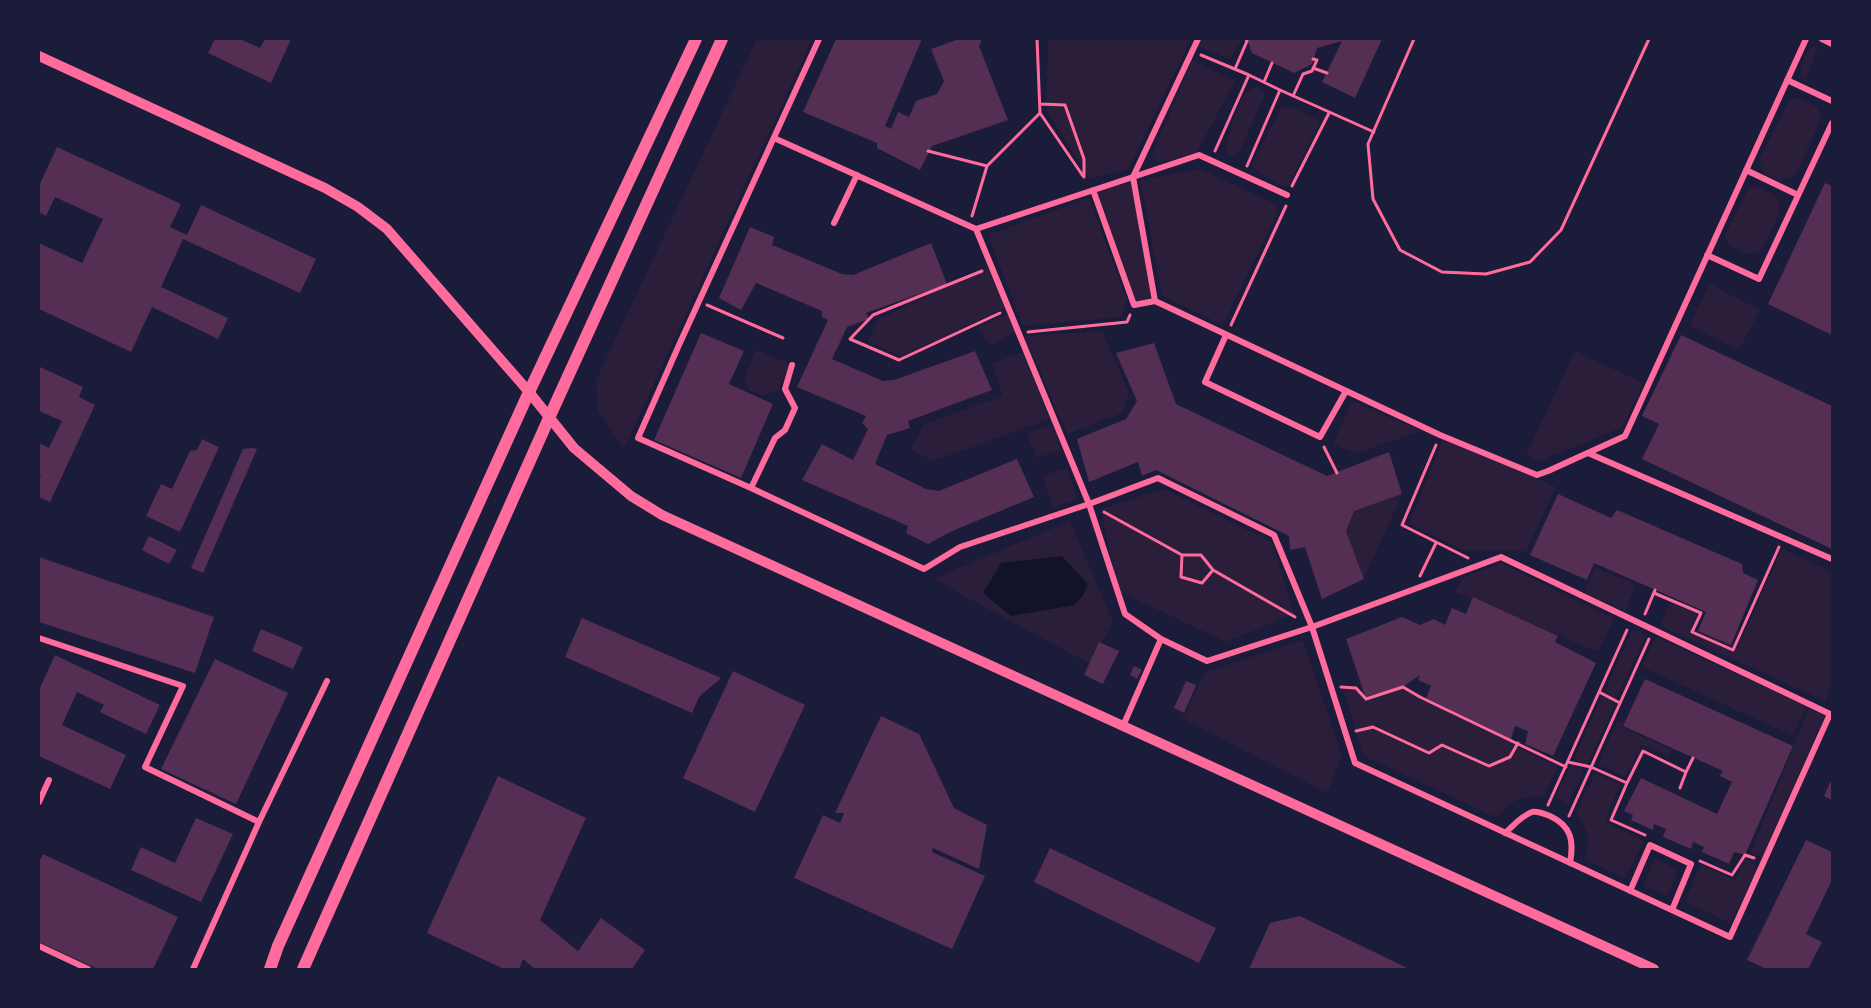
<!DOCTYPE html>
<html>
<head>
<meta charset="utf-8">
<style>
	body { margin:0 }
	#map { position:relative; width:1871px; height:1008px; overflow:hidden; background:#1b1b3a; font-family:Manrope,sans-serif }
	canvas { display:block }
	.frame { position:absolute; inset:0; border:40px solid #1b1b3a; pointer-events:none }
</style>
</head>
<body>
<div id="map">
<canvas width="1871" height="1008"></canvas>
<div class="frame"></div>
</div>
<script>
const g = document.querySelector('canvas').getContext('2d');
g.lineJoin = 'round';
function fillPath(path, color) {
  g.fillStyle = color;
  g.fill(path, 'evenodd');
}
function strokePath(path, color, width, dash) {
  g.strokeStyle = color;
  g.lineWidth = width;
  g.lineCap = dash ? 'butt' : 'round';
  g.setLineDash(dash || []);
  g.stroke(path);
}
fillPath(new Path2D(`
	M757,39H812L624,449L598,410L596,380Z
	M1048,39H1191L1128,170L1089,178L1046,110Z
	M1201,39H1241L1242,40L1230,59L1198,46Z
	M1813,46L1818,48L1807,76L1802,79C1799,67 1803,55 1813,46Z
	M1192,60L1235,81L1197,152L1158,163L1151,157Z
	M1258,86L1265,94L1240,150L1233,156L1226,152C1227,141 1238,100 1245,93C1248,90 1254,88 1258,86Z
	M1799,98L1817,107L1821,119L1795,176L1781,181L1763,173L1759,159L1790,99Z
	M1282,106L1298,110L1320,121L1288,187L1281,186L1251,166Z
	M1200,169L1276,204L1277,213L1223,325L1162,296L1140,180Z
	M1133,177L1155,301L1134,305L1093,190Z
	M1749,187C1756,186 1761,189 1768,192C1772,194 1778,196 1779,201C1783,214 1766,239 1760,251L1746,254L1728,245L1725,235Z
	M1089,198L1127,300L1121,317L1023,326L988,235Z
	M988,268L1007,307L900,357L868,340L879,319Z
	M1710,284L1760,310L1739,350L1689,325Z
	M1007,314L1015,332L990,346L978,327Z
	M1102,331L1129,393L1122,413L1067,434L1025,336Z
	M756,350L790,364L778,390L764,396L750,391L744,379Z
	M1575,351L1643,383L1623,427L1539,461L1526,455Z
	M1024,352L1049,419L933,461L911,449L924,424L1003,396L992,363Z
	M1352,401L1421,431L1356,454L1333,444Z
	M1052,425L1061,449L1037,458L1027,434Z
	M1443,439L1556,487L1526,551H1464L1409,524Z
	M1067,468L1078,499L1053,508L1042,476Z
	M1164,489L1272,542L1294,614L1226,642L1118,591L1101,509Z
	M1402,494L1364,579L1346,531L1354,511Z
	M1070,521L1113,622L1090,664L933,579Z
	M1782,549L1832,571V685L1825,701L1660,626L1670,602L1697,614L1691,628L1737,648Z
	M1501,563L1614,619L1598,652L1455,592L1462,578Z
	M1595,567L1636,585L1625,611L1584,593Z
	M1632,631H1641L1645,638L1616,699L1604,693Z
	M1656,637L1806,706L1793,736L1642,667Z
	M1303,640L1342,756L1327,793L1183,719L1205,672Z
	M1342,687L1356,688L1366,699L1403,687L1420,697L1518,743L1516,746L1558,767L1543,797C1520,796 1511,800 1497,818L1364,756Z
	M1602,696L1616,702L1587,765L1574,759Z
	M1809,708L1825,715L1762,857L1751,852Z
	M1618,720L1624,723L1622,727L1672,750L1669,757L1642,745L1626,777L1598,765Z
	M1571,764L1584,770L1568,804L1555,798Z
	M1595,773L1620,784L1606,818L1609,824L1644,841L1625,878L1584,859C1593,843 1586,826 1576,813Z
	M1655,858L1678,870L1667,896L1643,885Z
	M1745,859L1758,867L1731,923L1685,902L1701,864L1735,881Z`), '#2a1e3b');
fillPath(new Path2D(`
	M1062,556L1088,584L1083,596L1074,605L1011,616L983,593L1001,563Z`), '#12122b');
fillPath(new Path2D(`
	M215,39H240L260,48L265,39H291L271,83L208,53Z
	M836,39H922L885,126L891,129L898,112L909,117L916,101L937,94L944,81L931,49L959,39H982L979,46L1008,120L932,146L920,170L877,148V143L803,112Z
	M1247,39H1382L1355,98L1322,82L1342,41L1317,48L1312,64L1294,73L1252,53Z
	M57,147L181,204L170,227L187,235L201,205L316,259L300,293L183,239L161,287L228,318L218,339L152,307L131,352L39,309V243L82,263L103,219L55,197L46,216L39,212V186Z
	M1825,183L1832,186V335L1768,304Z
	M750,227L774,237L772,245L842,274L853,275L931,243L947,284L866,313L869,319L847,327L832,359L883,381L894,380L975,351L992,390L908,421L910,428L887,435L875,464L926,489L939,491L1017,459L1034,497L950,532L928,544L906,533L908,526L802,480L822,444L853,460L868,429L862,423L866,416L797,387L828,320L822,317V311L756,283L741,310L719,298Z
	M701,333L744,351L729,384L773,404L741,478L654,440Z
	M1681,335L1832,406V549L1642,459L1659,424L1642,416Z
	M1154,343L1176,404L1327,476L1389,452L1402,494L1354,511L1346,531L1364,579L1322,599L1305,547L1290,550L1289,536L1156,470L1142,476L1138,462L1089,482L1077,439L1126,419L1137,401L1116,353Z
	M40,367L83,387L79,397L95,405L50,502L39,497V480L41,476L39,475V443L49,448L62,421L39,411Z
	M202,439L219,447L180,532L146,516L161,484L172,489L190,451L197,450Z
	M253,448L257,449L203,573L191,568L243,449Z
	M1558,494L1611,518L1617,510L1742,564L1743,573L1758,580L1731,645L1698,631L1706,612L1594,563L1587,580L1530,555Z
	M149,536L177,550L169,564L142,550Z
	M39,557L214,617L195,673L39,622Z
	M1473,597L1558,636L1555,642L1596,663L1553,756L1525,744L1528,731L1515,726L1511,739L1426,698L1431,686L1418,680L1420,675L1403,687L1368,696L1366,699L1346,639L1402,617L1420,625L1434,619L1445,625L1452,608L1466,614Z
	M582,618L721,678L699,697L692,713L565,657Z
	M261,629L303,647L293,669L252,651Z
	M1099,642L1119,651L1103,684L1084,675Z
	M55,655L160,705L146,734L100,712L104,705L77,692L62,725L126,755L110,789L39,756V690Z
	M215,659L288,693L236,804L161,769Z
	M1134,666L1142,670L1137,679L1130,675Z
	M733,671L805,705L755,812L683,778Z
	M1645,679L1793,746L1745,855L1734,852L1729,864L1702,852L1704,847L1693,842L1691,849L1663,837L1666,829L1654,824L1653,830L1631,820L1633,815L1624,811L1641,778L1717,814L1732,782L1720,776L1723,771L1623,726Z
	M1186,681L1196,685L1184,713L1174,708Z
	M881,716L919,734L954,808L987,825L979,869L933,848L932,852L985,876L952,949L794,878L823,815L840,823L844,813H835Z
	M498,776L586,818L540,920L578,951L601,918L645,950L632,969H535L523,959L519,969H504L427,933Z
	M1832,778V800L1824,796Z
	M196,818L233,834L201,902L131,870L141,847L175,863Z
	M1806,840L1832,852V880L1806,934L1822,942L1808,969H1766L1747,960Z
	M1050,848L1216,928L1199,963L1034,882Z
	M43,854L178,917L153,969H98L39,942V862Z
	M1300,916L1409,969H1249L1270,923Z`), '#542f53');
strokePath(new Path2D(`
	M1414,39L1368,144L1373,199L1400,250L1442,272L1486,274L1530,262L1561,230L1649,39
	M1201,55L1249,75
	M1313,68L1327,73
	M1235,69L1247,41L1246,39
	M1264,82L1272,63
	M1280,90L1374,132
	M1293,96L1303,74L1312,71L1317,60L1313,59
	M1041,104L1065,105L1084,159V177
	M1040,113L1083,176
	M928,151L987,166L972,216
	M1215,151L1249,75L1280,90L1247,166
	M987,166L1040,113L1037,39
	M1292,186L1329,113
	M982,271L873,315L850,339L899,360L1000,313
	M707,305L783,338
	M1231,325L1286,206
	M1028,332L1127,322L1130,315
	M1436,445L1402,525L1468,558
	M1324,447L1337,473
	M1104,512L1182,555H1201L1213,570L1295,617
	M1182,555L1181,577L1202,583L1213,570
	M1420,576L1436,543
	M1654,593L1701,613L1692,632L1733,650L1779,547
	M1645,614L1655,590
	M1341,687L1356,688L1366,699L1403,687L1420,697L1566,767
	M1599,692L1620,703
	M1356,731L1373,727L1429,753L1442,745L1489,766L1510,757L1518,743
	M1568,762L1591,767L1627,783L1611,820L1645,835
	M1627,783L1643,751L1686,772L1693,758
	M1680,788L1686,772
	M1548,805L1627,630
	M1569,816L1649,639
	M1700,861L1732,875L1745,855L1754,858`), '#ff6b9d', 3);
strokePath(new Path2D(`
	M1198,39L1133,177L1199,155L1287,195
	M1822,39L1832,44
	M1787,80L1832,101
	M774,138L976,229
	M1746,170L1798,195
	M1093,190L1134,305L1155,301
	M834,223L857,175
	M1707,255L1759,279L1832,123
	M1155,301L1440,435L1537,475L1548,471L1625,436L1806,39
	M1226,335L1205,382L1320,437L1346,391
	M792,365L785,389L795,408L785,430L775,438L751,488L924,569L960,547L1089,504L976,229L1133,177L1155,301
	M1588,453L1832,559
	M1158,478L1274,535L1312,627L1207,661L1161,639L1125,614L1089,504Z
	M751,488L638,438L679,345L819,39
	M1501,557L1830,714L1730,937L1355,763L1312,627Z
	M39,638L183,686L145,767L259,822L327,681
	M1123,726L1161,639
	M39,802L49,780
	M1505,833C1513,826 1521,816 1532,812C1537,811 1545,814 1550,816C1572,826 1574,842 1570,863
	M1630,891L1650,845L1691,864L1672,910
	M39,946L88,969
	M193,969L259,822`), '#ff6b9d', 6);
strokePath(new Path2D(`
	M39,56L325,188L358,207L387,229L529,392L574,448L631,496L662,515L1654,969`), '#ff6b9d', 10);
strokePath(new Path2D(`
	M270,969L278,946L529,392L696,39
	M303,969L549,418L722,39`), '#ff6b9d', 12);
</script>
</body>
</html>
